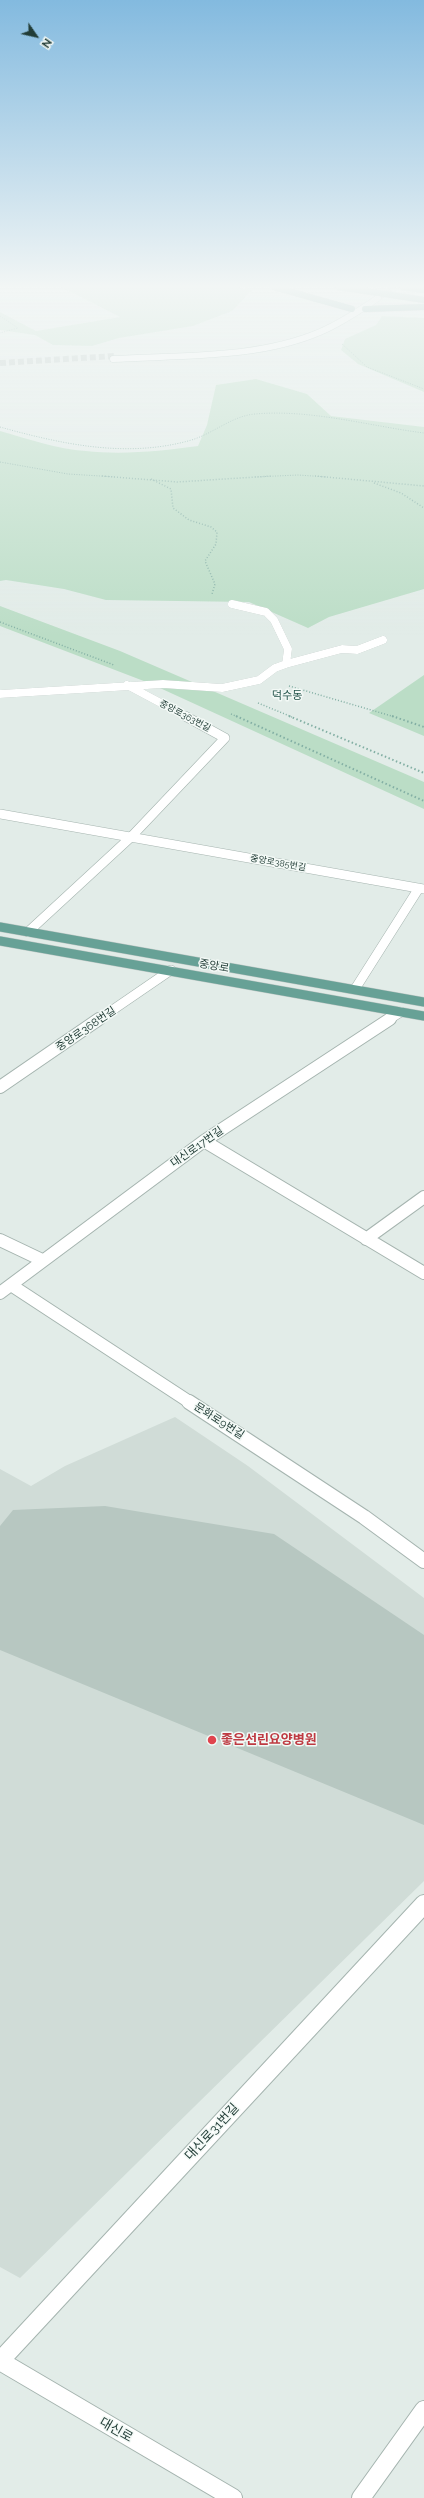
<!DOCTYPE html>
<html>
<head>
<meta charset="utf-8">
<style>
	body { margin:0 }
	#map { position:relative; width:424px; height:2498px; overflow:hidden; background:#e2ece8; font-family:Raleway,sans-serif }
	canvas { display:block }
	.north { position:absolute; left:16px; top:16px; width:40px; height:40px; -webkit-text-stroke:3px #f3f9f6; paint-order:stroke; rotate:124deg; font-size:11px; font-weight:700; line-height:16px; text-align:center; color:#223d37 }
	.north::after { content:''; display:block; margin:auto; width:14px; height:18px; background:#223d37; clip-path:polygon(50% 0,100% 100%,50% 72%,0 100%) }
</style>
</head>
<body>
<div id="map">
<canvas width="424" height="2498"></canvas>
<div class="north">N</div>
</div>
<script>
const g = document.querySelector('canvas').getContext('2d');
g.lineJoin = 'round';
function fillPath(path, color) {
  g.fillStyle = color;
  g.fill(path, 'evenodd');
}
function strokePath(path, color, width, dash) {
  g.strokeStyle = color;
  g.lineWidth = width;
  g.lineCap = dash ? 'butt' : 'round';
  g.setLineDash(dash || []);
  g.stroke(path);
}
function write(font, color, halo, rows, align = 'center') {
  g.font = font + ' Raleway,"Noto Sans KR",sans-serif';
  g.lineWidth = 3;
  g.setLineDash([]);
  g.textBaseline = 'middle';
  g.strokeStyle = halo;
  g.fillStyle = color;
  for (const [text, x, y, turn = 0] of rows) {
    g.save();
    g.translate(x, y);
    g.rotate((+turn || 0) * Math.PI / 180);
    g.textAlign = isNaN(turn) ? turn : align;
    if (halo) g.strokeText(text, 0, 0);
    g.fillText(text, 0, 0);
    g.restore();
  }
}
fillPath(new Path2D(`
	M175,1417L248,1466L424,1598V1881L20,2278L0,2267V1469L31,1486L65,1466Z`), '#d0dcd7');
fillPath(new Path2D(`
	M61,287H236L252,290L232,311L193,326L119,338L92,346L53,345L35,335L0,330V312L36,331L120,317Z
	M382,316L424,318V392L358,364L341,350L345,339L376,325Z
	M256,379L307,394L331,416L424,427V589L329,617L308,628L249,602L106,600L64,589L6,580L0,581V431C28,439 57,449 86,451C123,455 161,451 198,446L207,425L216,385Z
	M0,606L120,651L424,782V809L149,683L0,626Z
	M424,675V736L369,713Z`), '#bbddc6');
fillPath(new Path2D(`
	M105,1506L274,1534L424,1635V1825L0,1650V1526L13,1510Z`), '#b7c7c1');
strokePath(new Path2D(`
	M378,298L395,287
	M0,363L115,356`), '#bcc9c5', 6, [6, 3]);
const serviceFar1 = new Path2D(`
	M286,664L342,649L357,650L383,640
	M127,685L187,717
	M0,694L163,684L222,688L259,680L275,668L286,664L288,649L274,620L266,612L232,604`);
const service = new Path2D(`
	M0,814L424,889
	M28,932L131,837L225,738L185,716
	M355,989L419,888`);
const minorFar3 = new Path2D(`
	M98,1020L171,970
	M388,1020L401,1012`);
const minorFar2 = new Path2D(`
	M0,1087L99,1019
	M204,1141L424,1273
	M366,1239L424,1197
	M0,1240L42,1260
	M11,1285L191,1403
	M0,1293L204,1141L390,1019`);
const minorFar1 = new Path2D(`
	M189,1402L364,1517L424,1561`);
const minor = new Path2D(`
	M0,2361L424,1904
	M361,2498L424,2410`);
const tertiary = new Path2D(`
	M0,2361L233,2498`);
const secondary = new Path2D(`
	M113,359C180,355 257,359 320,332C341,323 359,311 378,298`);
const primaryFar1 = new Path2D(`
	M274,287L352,309
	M339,287L424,300
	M403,287L424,290
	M365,309L424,307`);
const primary = new Path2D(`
	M0,927L424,1002
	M0,941L424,1016`);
strokePath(serviceFar1, '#a5b4af', 8);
strokePath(service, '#a5b4af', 10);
strokePath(minorFar3, '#a5b4af', 10);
strokePath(minorFar2, '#a5b4af', 14);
strokePath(minorFar1, '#a5b4af', 16);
strokePath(minor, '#a5b4af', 20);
strokePath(tertiary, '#a5b4af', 20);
strokePath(secondary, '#a0b8b1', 7);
strokePath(primaryFar1, '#c1c9c7', 7);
strokePath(primary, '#c1c9c7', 10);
strokePath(new Path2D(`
	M0,316L18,328L0,333
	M342,344L367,367L424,389
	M0,427C61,444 125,458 188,441C212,435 231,416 255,414C311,409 369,426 424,433
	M0,462L68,474L116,477
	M255,477L298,475L327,477`), '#83afa4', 1, [1, 1.5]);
strokePath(new Path2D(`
	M102,476L177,482L272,476
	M315,476L424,486
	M151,479L171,489L173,508L189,520L211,527L217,532L216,544L205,561L215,584L212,594
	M374,483L401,493L424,508
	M0,622L114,665
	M289,686L395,717
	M258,703L292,717
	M231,714L238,717`), '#83afa4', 1.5, [1, 2]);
strokePath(new Path2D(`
	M236,716L424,801
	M289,716L424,773
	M392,716L424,727`), '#83afa4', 2, [1.5, 2.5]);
strokePath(serviceFar1, '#fff', 8);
strokePath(service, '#fff', 9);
strokePath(minorFar3, '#fff', 9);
strokePath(minorFar2, '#fff', 12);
strokePath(minorFar1, '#fff', 14);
strokePath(minor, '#fff', 18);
strokePath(tertiary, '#fff', 18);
strokePath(secondary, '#fff', 6);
strokePath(primaryFar1, '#67a196', 6);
strokePath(primary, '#67a196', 9);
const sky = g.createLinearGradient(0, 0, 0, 637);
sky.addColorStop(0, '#83badf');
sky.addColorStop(0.45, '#f2f6f5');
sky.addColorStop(1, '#f2f6f500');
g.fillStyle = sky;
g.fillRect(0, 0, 424, 637);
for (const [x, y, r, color] of [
	[212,1740,5,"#e0444e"]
]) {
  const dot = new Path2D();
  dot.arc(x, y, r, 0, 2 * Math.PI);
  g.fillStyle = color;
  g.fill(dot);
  strokePath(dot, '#f3f9f6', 1.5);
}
write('9px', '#223d37', '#f3f9f6', [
	["중앙로363번길",185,716,28],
	["중앙로385번길",278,863,10]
]);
write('11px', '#1e4f46', '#f3f9f6', [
	["덕수동",287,696]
]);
write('11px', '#223d37', '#f3f9f6', [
	["중앙로",214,966,10],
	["중앙로368번길",86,1029,-34],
	["대신로17번길",197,1147,-35],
	["문화로9번길",219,1421,33]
]);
write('bold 13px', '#be3a42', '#f3f9f6', [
	["좋은선린요양병원",221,1740]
], 'left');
write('13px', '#223d37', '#f3f9f6', [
	["대신로31번길",212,2132,-47],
	["대신로",116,2430,30]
]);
</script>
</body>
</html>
